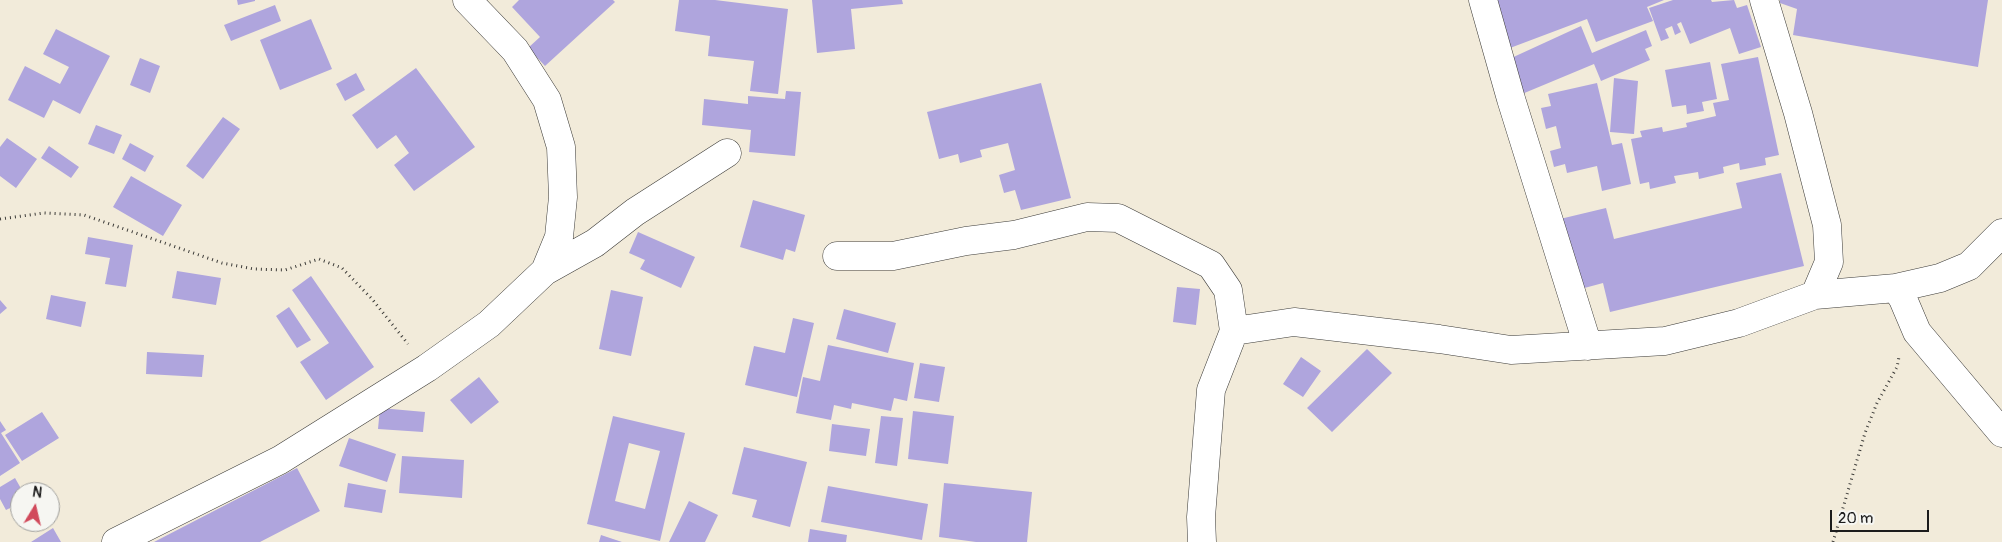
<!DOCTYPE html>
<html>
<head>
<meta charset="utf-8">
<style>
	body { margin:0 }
	#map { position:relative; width:2002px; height:542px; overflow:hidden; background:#f2ebda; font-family:Pangolin,sans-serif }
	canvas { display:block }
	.north { position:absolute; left:10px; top:482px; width:50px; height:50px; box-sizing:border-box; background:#f6f6f2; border:1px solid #9f9f9c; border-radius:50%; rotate:9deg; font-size:14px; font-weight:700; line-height:20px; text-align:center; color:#1c1c1c }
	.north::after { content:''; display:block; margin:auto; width:18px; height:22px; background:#d1495b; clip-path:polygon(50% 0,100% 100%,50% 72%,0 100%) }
	.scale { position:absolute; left:1830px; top:510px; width:99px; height:22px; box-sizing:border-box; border:2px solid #1c1c1c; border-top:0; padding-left:6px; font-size:15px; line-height:18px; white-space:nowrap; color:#1c1c1c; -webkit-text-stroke:4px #f6f6f2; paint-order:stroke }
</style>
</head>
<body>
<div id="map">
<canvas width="2002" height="542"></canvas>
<div class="north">N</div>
<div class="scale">20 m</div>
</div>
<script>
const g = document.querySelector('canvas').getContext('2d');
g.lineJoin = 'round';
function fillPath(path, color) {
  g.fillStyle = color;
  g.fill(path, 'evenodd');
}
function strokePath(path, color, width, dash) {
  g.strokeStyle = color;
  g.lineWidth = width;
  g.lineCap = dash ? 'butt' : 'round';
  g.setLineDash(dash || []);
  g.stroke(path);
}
fillPath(new Path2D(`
	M237,0H255V1L238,5Z
	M519,0H613L615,2L545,66L528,48L540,37L512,7Z
	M679,0H715L788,9L778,94L750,91L754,61L708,56L710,36L675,31Z
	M812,0H902L903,4L851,9L855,49L817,53Z
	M1492,0H1664L1647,7L1653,21L1596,42L1587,19L1510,48Z
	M1673,0H1711L1712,2L1734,0L1737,8L1747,5L1761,47L1739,54L1730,28L1690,44L1681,22L1677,24L1681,32L1675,35L1672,26L1665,29L1669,38L1661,41L1649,8Z
	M1780,0H1988L1978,67L1793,35L1797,9L1780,3Z
	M275,5L281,21L231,41L224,25Z
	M311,19L332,69L280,90L260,40Z
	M1581,26L1592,53L1646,30L1652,46L1645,49L1650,60L1601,81L1594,64L1522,94L1507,60Z
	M56,29L110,56L80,114L53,100L44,118L8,100L25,66L60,84L69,67L43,54Z
	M1758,57L1779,155L1765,158L1766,165L1740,170L1739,163L1723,167L1724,173L1699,179L1698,172L1674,176L1676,183L1650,189L1649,182L1640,184L1631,139L1642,137L1640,131L1662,127L1663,132L1687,127L1686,123L1716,116L1713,103L1729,100L1721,64Z
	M140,58L160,66L150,93L130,85Z
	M1710,62L1717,99L1702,102L1704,111L1687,114L1686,105L1672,107L1665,70Z
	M416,68L475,147L414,191L394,165L409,153L396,135L377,149L352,115Z
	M356,73L365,90L345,101L336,84Z
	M1614,78L1638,81L1634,134L1610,132Z
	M1041,83L1071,198L1021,210L1015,190L1004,193L999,175L1015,170L1008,143L980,150L982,157L960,163L958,154L939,159L927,112Z
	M1597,83L1612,145L1622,143L1631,184L1602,191L1597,166L1567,173L1565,164L1554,167L1550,151L1561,148L1556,126L1546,129L1541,108L1551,106L1548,94Z
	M786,91L801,92L795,156L749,152L751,130L702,125L704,99L748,104V96L785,99Z
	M223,117L240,129L203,179L186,166Z
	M96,125L122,135L114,154L88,144Z
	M7,138L37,159L16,188L0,176V147Z
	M130,143L154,156L145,172L122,159Z
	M49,146L79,167L71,178L41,158Z
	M1781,173L1804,266L1610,312L1603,283L1577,290L1560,219L1606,208L1614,239L1742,208L1736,183Z
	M131,176L182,205L163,236L113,207Z
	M753,200L805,215L795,252L786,249L783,260L740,247Z
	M638,232L695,257L681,288L640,269L645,260L629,253Z
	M88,237L133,245L126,287L105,284L110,258L85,254Z
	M177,271L221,278L216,305L172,298Z
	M311,276L374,367L326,400L300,362L329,343L292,290Z
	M1177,287L1200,289L1196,325L1173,322Z
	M611,290L643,297L631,356L599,349Z
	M51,295L86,302L81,327L46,319Z
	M0,300L7,308L0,314Z
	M289,307L311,340L297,348L276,316Z
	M844,309L896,323L888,353L836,339Z
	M793,318L814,323L797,397L745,385L754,346L785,353Z
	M828,345L914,363L907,401L894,398L891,411L852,403L851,409L834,405L831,420L796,413L803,377L820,381Z
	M1367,349L1392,373L1332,432L1307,408Z
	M147,352L204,355L202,377L146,374Z
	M1301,357L1321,371L1303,397L1283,384Z
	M920,363L945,367L939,402L914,398Z
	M479,377L499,402L471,424L450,400Z
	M380,408L425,412L423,432L378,429Z
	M913,411L954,416L948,464L908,459Z
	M42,412L59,438L22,461L5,435Z
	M613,416L685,433L660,541L587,524ZM629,443L660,451L645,509L615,501Z
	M881,416L903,418L897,466L875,463Z
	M0,421L6,430L1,433L20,463L0,476Z
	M832,424L870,429L866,456L829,451Z
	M349,438L396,454L387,482L339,466Z
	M744,447L807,462L790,527L752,517L757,500L732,494Z
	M402,456L464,460L462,498L399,493Z
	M297,468L320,511L260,542H154Z
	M15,478L23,492H20V503L6,510L0,499V487Z
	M348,483L386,490L382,513L344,507Z
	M944,483L1032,492L1027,542H976L939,537Z
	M828,486L928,504L922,540L821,522Z
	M689,501L718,515L705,542H669Z
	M53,528L61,542H31Z
	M810,529L847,535L846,542H808Z
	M601,535L622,542H599Z`), '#afa5dd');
const minor = new Path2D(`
	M1483,0L1511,99L1588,346
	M1764,0L1798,113L1827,225L1829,262L1815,295
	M837,256H893L966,241L1014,235L1087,217L1118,218L1211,265L1228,290L1234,331
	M545,271L595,243L635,212L727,153
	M1896,288L1903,299L1917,332L2002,433
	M116,542L280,460L427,368L489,324L545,271L559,237L563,197L561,147L547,100L515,50L467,0
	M1202,542L1201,517L1211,390L1234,331L1294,322L1439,339L1511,350L1665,341L1739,323L1815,295L1896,288L1940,278L1969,266L2002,233`);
strokePath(minor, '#3c3b38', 29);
strokePath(new Path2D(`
	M0,219L44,213L84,215L222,263L254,269L285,270L319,259L342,268L372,299L408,344
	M1833,542L1865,433L1877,403L1897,367L1899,357`), '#3c3b38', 3, [1, 4]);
strokePath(minor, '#fff', 28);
</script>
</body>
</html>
